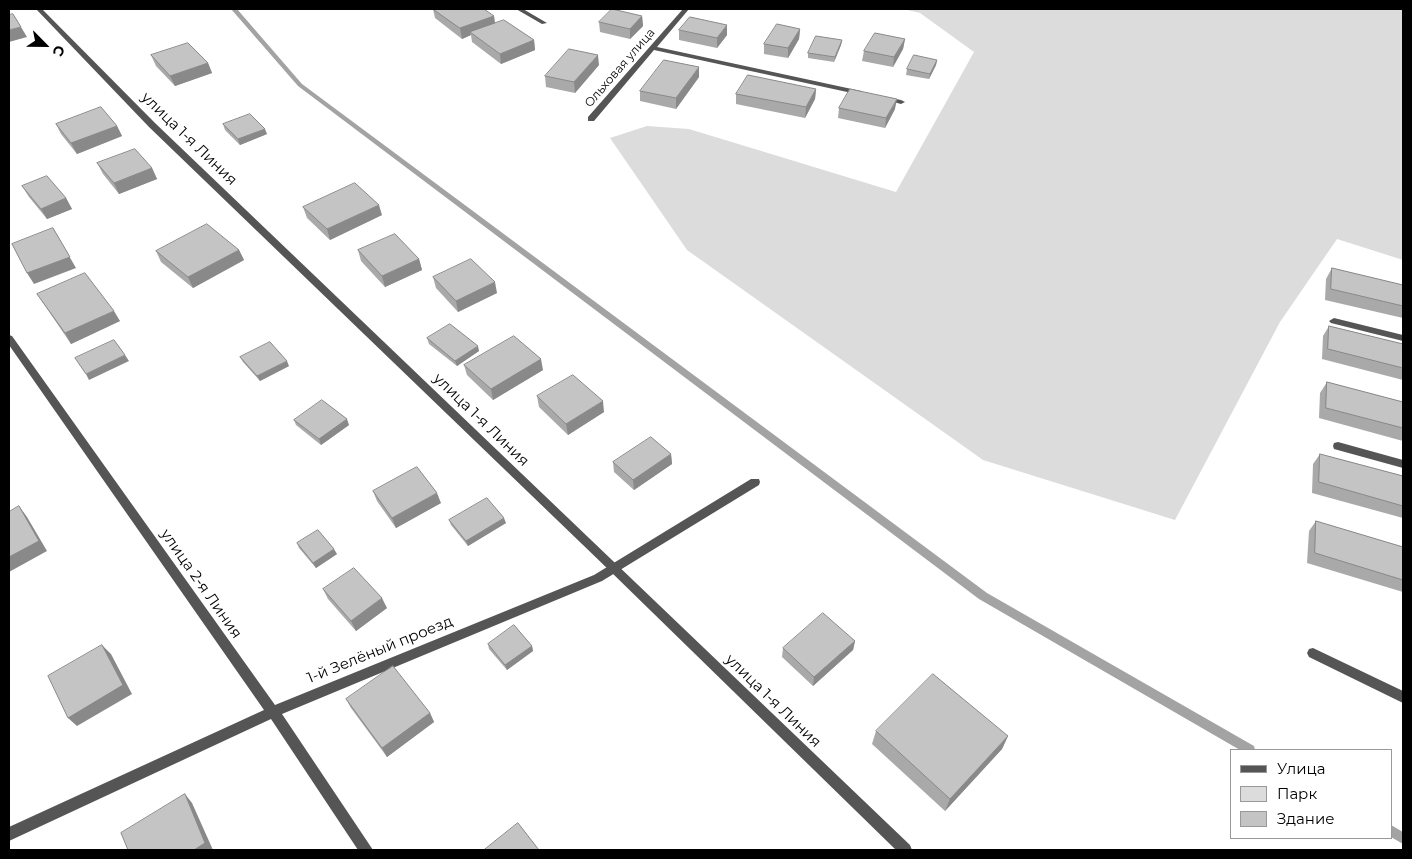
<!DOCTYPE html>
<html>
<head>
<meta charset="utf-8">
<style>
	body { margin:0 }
	#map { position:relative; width:1412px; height:859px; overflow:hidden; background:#fff; font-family:Montserrat,sans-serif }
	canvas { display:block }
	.frame { position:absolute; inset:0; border:10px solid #000; pointer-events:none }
	.legend { position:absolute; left:1230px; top:749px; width:162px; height:90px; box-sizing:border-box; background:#fff; border:1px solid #999; margin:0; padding:6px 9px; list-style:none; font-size:15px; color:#000 }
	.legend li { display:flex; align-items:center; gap:10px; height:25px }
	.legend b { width:25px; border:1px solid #999 }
	.north { position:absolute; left:20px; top:20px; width:50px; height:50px; -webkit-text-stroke:4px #fff; paint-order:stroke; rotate:113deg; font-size:14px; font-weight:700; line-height:20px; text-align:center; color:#000 }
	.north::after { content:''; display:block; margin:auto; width:18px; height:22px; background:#000; clip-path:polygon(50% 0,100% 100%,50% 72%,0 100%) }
</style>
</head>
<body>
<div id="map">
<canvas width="1412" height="859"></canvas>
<div class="frame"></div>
<ul class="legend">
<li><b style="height:6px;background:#555"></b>Улица</li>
<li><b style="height:14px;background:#dcdcdc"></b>Парк</li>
<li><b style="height:14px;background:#c4c4c4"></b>Здание</li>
</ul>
<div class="north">С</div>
</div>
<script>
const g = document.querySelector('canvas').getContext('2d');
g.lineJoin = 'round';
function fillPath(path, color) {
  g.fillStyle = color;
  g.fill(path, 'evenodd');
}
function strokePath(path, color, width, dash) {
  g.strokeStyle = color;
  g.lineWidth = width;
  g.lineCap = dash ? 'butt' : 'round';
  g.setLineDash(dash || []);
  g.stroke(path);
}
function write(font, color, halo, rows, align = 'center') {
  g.font = font + ' Montserrat,sans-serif';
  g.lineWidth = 4.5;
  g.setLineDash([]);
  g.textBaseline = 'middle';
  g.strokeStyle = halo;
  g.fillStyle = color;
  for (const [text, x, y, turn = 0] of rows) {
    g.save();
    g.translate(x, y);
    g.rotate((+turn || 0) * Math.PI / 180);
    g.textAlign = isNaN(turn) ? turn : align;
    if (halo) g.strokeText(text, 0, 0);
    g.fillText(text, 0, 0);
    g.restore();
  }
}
fillPath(new Path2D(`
	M903,9H1403V260L1337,239L1280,322L1175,520L983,460L687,250L610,138L647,126L689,129L896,192L974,52L920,13Z`), '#dcdcdc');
fillPath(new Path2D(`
	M231,9H237L302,84L987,593L1254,746L1255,750H1240L979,599L298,86Z
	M1391,825L1403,832V844L1391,837Z`), '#a3a3a3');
fillPath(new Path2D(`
	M516,9H523L547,23L542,24Z
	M683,9H689L657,47L861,91L865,93L861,95L654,50L594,121H588V117Z
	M880,96L901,100L905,102L901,104L879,98Z
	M1334,318L1403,335V341L1331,323L1329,321Z
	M9,335L12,336L275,705L594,575L751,479H759L760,482L759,485L602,581L282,714L373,850H358L271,719L9,841V827L264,710L9,345Z
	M1338,442L1403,460V468L1334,449L1333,446L1334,443Z
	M1313,648L1403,691V703L1309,657L1307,653L1309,649Z`), '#555');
fillPath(new Path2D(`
	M36,9H42L155,123L910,845L912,850H896L610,571L149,127Z`), '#555');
fillPath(new Path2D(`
	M433,9L494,16L495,23L534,40L535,50L501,64L472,42L471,35L462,39L435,18Z
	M642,16L643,26L630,39L600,32L599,22Z
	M800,29L799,39L788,58L764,54V44Z
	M679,30L727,35L717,48L679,40Z
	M905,39L903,49L893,67L862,61L864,51Z
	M842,40L841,45L834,62L808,58V53Z
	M151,55L208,63L212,73L175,86L156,66Z
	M937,60L936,65L929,79L906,75L907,69Z
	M599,65L575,93L546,87L545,76Z
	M699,77L676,109L640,101V91Z
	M816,89L815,99L805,118L736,104V94Z
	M839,108L895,109L885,128L838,118Z
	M56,124L117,126L122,136L77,154L61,134Z
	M223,124L267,134L240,145L225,130Z
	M97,163L152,168L157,179L119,194L103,174Z
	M22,186L66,198L72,209L47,219L29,197Z
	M303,207L382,215L330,240L307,218Z
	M239,250L244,260L193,288L161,262L156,251Z
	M358,250L419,259L422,270L385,287L361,261Z
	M1332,268L1403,285V318L1325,300L1326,279Z
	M433,277L497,293L458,312L436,288Z
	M37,294L120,321L71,344Z
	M1329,326L1403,344V380L1322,359L1323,336Z
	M427,338L479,351L457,366L429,344Z
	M240,357L289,366L260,381L243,362Z
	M464,365L543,370L493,400L467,375Z
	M1327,382L1403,402V441L1319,418L1320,393Z
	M537,396L604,412L568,435L539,407Z
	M294,420L349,425L321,445L296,425Z
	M671,454L672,464L634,490L614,472L613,462Z
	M1320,454L1403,476V518L1312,493L1313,464Z
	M373,491L441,503L396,528L377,501Z
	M449,520L506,523L468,546L451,525Z
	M1316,521L1403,547V592L1307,563L1309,531Z
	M297,543L337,554L316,568L299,548Z
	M323,589L387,608L356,631L328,599Z
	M855,641L853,650L813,686L782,657L783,648Z
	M488,644L532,646L533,651L507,670L489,649Z
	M346,699L430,713L434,722L387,757L351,708Z
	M876,731L1008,736L1002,749L945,811L872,744Z`), '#a9a9a9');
fillPath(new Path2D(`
	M494,16L495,26L470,32L471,35L462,39L460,28Z
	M642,16L643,26L630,39V29Z
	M727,25V35L717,48V38Z
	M21,27L27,37L9,42V30Z
	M800,29L799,39L788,58V48Z
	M905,39L903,49L893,67L894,57Z
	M534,40L535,50L501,64L500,54Z
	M842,40L841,45L834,62L835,57Z
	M598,55L599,65L575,93L574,82Z
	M937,60L936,65L929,79L930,74Z
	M208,63L212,73L175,86L170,76Z
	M699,67V77L676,109V98Z
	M816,89L815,99L805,118L806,107Z
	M897,99L895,109L885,128L886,118Z
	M117,126L122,136L77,154L71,143Z
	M265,129L267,134L240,145L238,139Z
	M152,168L157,179L119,194L114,183Z
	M66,198L72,209L47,219L41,209Z
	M379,205L382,215L330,240L327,229Z
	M53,228L76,268L34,284L27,273Z
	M239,250L244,260L193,288L188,277Z
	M419,259L422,270L385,287L382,276Z
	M495,282L497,293L458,312L456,301Z
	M114,311L120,321L71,344L65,333Z
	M478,346L479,351L457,366L455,361Z
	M125,355L129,361L89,380L86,374Z
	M541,359L543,370L493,400L491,389Z
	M287,361L289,366L260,381L257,376Z
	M603,401L604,412L568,435L566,424Z
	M347,419L349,425L321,445L319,439Z
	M671,454L672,464L634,490L633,480Z
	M437,493L441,503L396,528L392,518Z
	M19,506L27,517L47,551L9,572V557Z
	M504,518L506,523L468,546L466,541Z
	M334,549L337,554L316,568L313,563Z
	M382,598L387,608L356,631L351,621Z
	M855,641L853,650L813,686L814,677Z
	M102,645L111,654L132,694L77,726L68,718Z
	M532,646L533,651L507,670L505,665Z
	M430,713L434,722L387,757L382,748Z
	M1008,736L1002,749L945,811L950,799Z
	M185,794L192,803L213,850H194Z`), '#898989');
const building = new Path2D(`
	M433,9H484L494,16L460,28Z
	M612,9L642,16L630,29L599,22Z
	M13,14L21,27L9,30V15Z
	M690,17L727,25L717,38L679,30Z
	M504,20L534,40L500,54L470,32Z
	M777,24L800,29L788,48L764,44Z
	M875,33L905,39L894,57L864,51Z
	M816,36L842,40L835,57L808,53Z
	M188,43L208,63L170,76L151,55Z
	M569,49L598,55L574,82L545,76Z
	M914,55L937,60L930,74L907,69Z
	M664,60L699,67L676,98L640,91Z
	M748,75L816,89L806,107L736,94Z
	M850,89L897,99L886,118L839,108Z
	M101,107L117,126L71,143L56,124Z
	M250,114L265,129L238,139L223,124Z
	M135,149L152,168L114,183L97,163Z
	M47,176L66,198L41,209L22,186Z
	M355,183L379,205L327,229L303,207Z
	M207,224L239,250L188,277L156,251Z
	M53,228L70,257L27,273L12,244Z
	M395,234L419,259L382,276L358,250Z
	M471,259L495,282L456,301L433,277Z
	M1332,268L1403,285V306L1331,289Z
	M85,273L114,311L65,333L37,294Z
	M450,324L478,346L455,361L427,338Z
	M1329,326L1403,344V368L1328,349Z
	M514,336L541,359L491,389L464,365Z
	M114,340L125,355L86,374L75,358Z
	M270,342L287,361L257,376L240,357Z
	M573,375L603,401L566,424L537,396Z
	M1327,382L1403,402V428L1326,408Z
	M322,400L347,419L319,439L294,420Z
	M651,437L671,454L633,480L613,462Z
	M1320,454L1403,476V506L1319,482Z
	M417,467L437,493L392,518L373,491Z
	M487,498L504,518L466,541L449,520Z
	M19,506L39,541L9,557V512Z
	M1316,521L1403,547V580L1315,553Z
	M318,530L334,549L313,563L297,543Z
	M354,568L382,598L351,621L323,589Z
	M823,613L855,641L814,677L783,648Z
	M514,625L532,646L505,665L488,644Z
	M102,645L123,685L68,718L48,676Z
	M393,666L430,713L382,748L346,699Z
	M933,674L1008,736L950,799L876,731Z
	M185,794L205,843L194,850H128L121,833Z
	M518,823L539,850H484Z`);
fillPath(building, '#c4c4c4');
strokePath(building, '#898989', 1);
write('12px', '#000', '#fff', [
	["Ольховая улица",620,68,-49]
]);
write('15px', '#000', '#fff', [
	["улица 1-я Линия",189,139,44],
	["улица 1-я Линия",481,420,44],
	["улица 2-я Линия",201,584,55],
	["1-й Зелёный проезд",380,650,-22],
	["улица 1-я Линия",773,701,44]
]);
</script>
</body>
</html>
